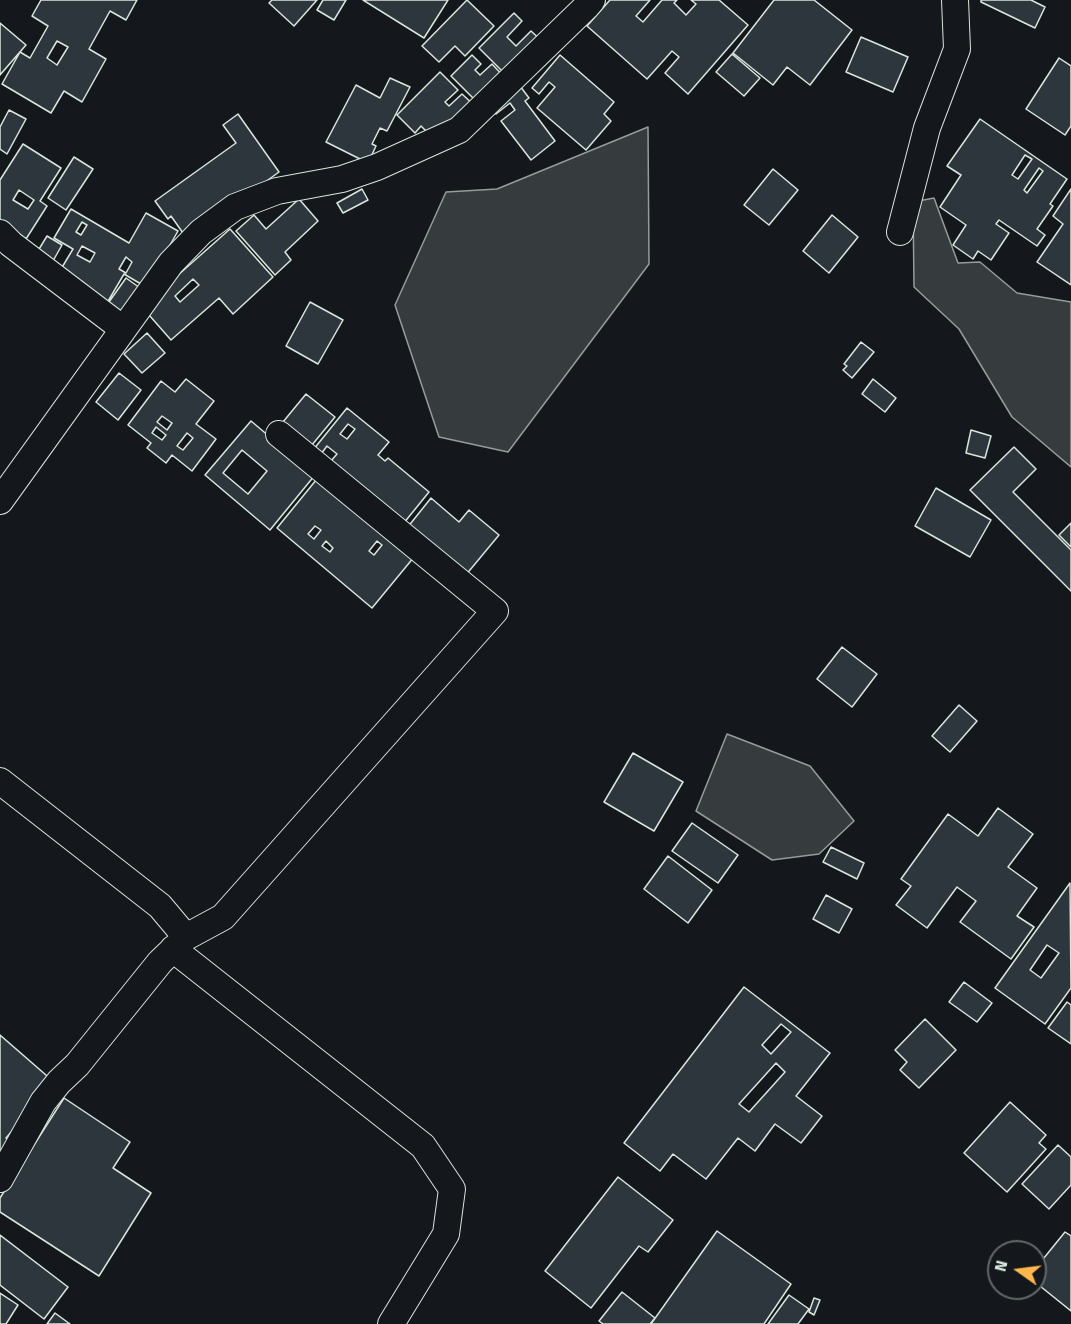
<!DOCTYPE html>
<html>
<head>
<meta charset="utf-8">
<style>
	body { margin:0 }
	#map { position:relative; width:1071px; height:1324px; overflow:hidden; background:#14181c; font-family:"Fira Sans",sans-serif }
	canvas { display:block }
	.north { position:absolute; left:987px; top:1240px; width:60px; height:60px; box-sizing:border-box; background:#14181c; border:2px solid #626a69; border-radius:50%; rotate:284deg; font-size:16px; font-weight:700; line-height:24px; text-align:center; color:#d8e6dc }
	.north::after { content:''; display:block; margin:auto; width:21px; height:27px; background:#ffb74d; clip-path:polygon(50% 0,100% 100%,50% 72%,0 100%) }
</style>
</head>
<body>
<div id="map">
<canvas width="1071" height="1324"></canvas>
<div class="north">N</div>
</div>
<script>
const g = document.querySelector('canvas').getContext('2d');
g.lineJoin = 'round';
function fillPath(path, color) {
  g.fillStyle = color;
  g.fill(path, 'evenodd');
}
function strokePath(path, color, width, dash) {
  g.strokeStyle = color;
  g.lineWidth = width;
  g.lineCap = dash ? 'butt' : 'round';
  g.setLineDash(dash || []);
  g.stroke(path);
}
const water = new Path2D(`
	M648,127L649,264L508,452L439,437L395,305L446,192L497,189Z
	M934,198L958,263L980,262L1017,293L1071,302V467L1012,417L959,329L914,287L913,202Z
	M727,734L810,766L854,821L819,854L772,860L696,811Z`);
fillPath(water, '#363b3e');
strokePath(water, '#939e99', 1.5);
const building = new Path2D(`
	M41,0H137L126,20L110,11L89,49L106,59L82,102L64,91L51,113L2,84L20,52L30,58L48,26L32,16ZM57,41L68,47L57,65L47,58Z
	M272,0H317L294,26L269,3Z
	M323,0H346L334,20L317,10Z
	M363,0H448L424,38Z
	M467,0L494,26L465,56L455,46L439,62L422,46Z
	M610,0H650L636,16L643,22L662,0H677L674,3L686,15L696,4L691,0H719L748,25L688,94L665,73L679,57L672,51L647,79L587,26Z
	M774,0H814L852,30L810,85L787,67L773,85L733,53Z
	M981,0H1031L1045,7L1035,28L981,2Z
	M514,13L522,21L507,37L516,46L531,31L544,43L510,79L479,48Z
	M0,23L26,45L0,75Z
	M861,37L908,57L893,92L846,72Z
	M732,54L760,78L744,96L716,72Z
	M472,55L481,64L475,70L480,75L492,64L506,79L480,105L451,76Z
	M560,55L614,102L604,114L611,121L586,150L537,108L555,87L549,82L539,94L532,88Z
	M1059,58L1071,66V126L1065,135L1026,109Z
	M440,72L458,90L445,102L449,106L462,94L476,107L432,137L421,126L415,133L397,115Z
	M390,78L410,87L387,131L380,128L372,144L376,146L368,163L326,142L356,85L380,98Z
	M517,82L529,98L525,101L555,141L531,160L501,121L515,110L510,103L496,114L488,104Z
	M9,110L26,119L7,154L0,149V127Z
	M238,114L279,172L232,206L183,233L171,216L168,219L155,201L236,143L223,125Z
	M980,119L1067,179L1050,204L1053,206L1037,229L1045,235L1037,246L999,220L996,224L1009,233L991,260L978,251L973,259L953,245L966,225L940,207L961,175L947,166ZM1025,155L1032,159L1018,179L1012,175ZM1039,168L1043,171L1027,193L1024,190Z
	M23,144L61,168L40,201L47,206L26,239L0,223V180ZM19,190L34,200L28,209L13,200Z
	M74,157L93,169L66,210L48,198Z
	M773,169L798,190L769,225L744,205Z
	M362,189L368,200L343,213L337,203Z
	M1071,189V285L1037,262L1063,224L1053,216Z
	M299,199L318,221L285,252L291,260L275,275L236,231L254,215L266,229Z
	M71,209L129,243L146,213L178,231L146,287L124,274L107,303L58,274L73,249L54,238ZM82,222L87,225L81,235L76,232ZM82,246L95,253L90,262L77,255ZM126,257L132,262L126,273L119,269Z
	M832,215L858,237L829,273L803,251Z
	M230,229L273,277L233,314L219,298L171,340L142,307ZM193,279L199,285L180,302L175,296Z
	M47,236L62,245L49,268L33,259Z
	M126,278L143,290L122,321L104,309Z
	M310,302L343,320L318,364L286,346Z
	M147,333L165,353L142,373L124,354Z
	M861,342L874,352L852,378L843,370L847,366L844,364Z
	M119,373L141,390L118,420L96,402Z
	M186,379L214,401L196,424L216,439L192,471L172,455L166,463L147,448L151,443L128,425L161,381L175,392ZM162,416L172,423L167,430L157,422ZM156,427L166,435L162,440L152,433ZM187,433L193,438L183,450L177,446Z
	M873,379L896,398L885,412L862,394Z
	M306,394L335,417L307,451L278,428Z
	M347,408L389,442L378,455L385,461L388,458L429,492L399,529L309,455ZM348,424L355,429L347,439L340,434ZM327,446L337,454L330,462L321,454Z
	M251,421L315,475L270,530L205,475ZM242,450L267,471L248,494L223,473Z
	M971,430L991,436L985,458L966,453Z
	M1014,447L1036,469L1013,492L1071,550V591L970,490Z
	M321,474L419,551L372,608L277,528ZM315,526L321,530L314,539L308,534ZM326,541L333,548L330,552L322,546ZM377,541L382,545L374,555L369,551Z
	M936,488L991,520L970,557L915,526Z
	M431,498L459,522L469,510L499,535L465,576L407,528Z
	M1071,523V547L1059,535Z
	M842,647L877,674L852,707L817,679Z
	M959,705L977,721L950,752L932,736Z
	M633,753L683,782L654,831L604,802Z
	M998,808L1033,834L1008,867L1037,888L1017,916L1034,927L1011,959L960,922L976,901L957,887L927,928L896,905L911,886L901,879L948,814L978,836Z
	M692,823L738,855L718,883L672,851Z
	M831,847L864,863L857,879L823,862Z
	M668,856L712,890L688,923L644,889Z
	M1070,883L1071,988L1045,1024L995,988ZM1047,945L1059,953L1041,978L1030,970Z
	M826,895L852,909L839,933L813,919Z
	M964,982L992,1003L977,1022L949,1002Z
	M744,987L830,1053L796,1096L822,1116L801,1143L775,1124L755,1151L738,1138L706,1179L673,1154L660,1171L624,1143ZM781,1024L791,1032L771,1054L762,1045ZM776,1063L785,1072L749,1112L739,1104Z
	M1067,1002L1071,1005V1044L1048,1028Z
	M925,1019L956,1050L919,1088L900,1070L907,1062L895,1050Z
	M0,1035L54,1082L6,1138L14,1144L0,1159Z
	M64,1098L130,1142L113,1168L151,1193L99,1276L0,1212V1198Z
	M1010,1102L1046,1135L1039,1143L1046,1149L1007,1192L964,1153Z
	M1058,1145L1071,1157V1185L1049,1209L1022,1184Z
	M618,1177L673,1220L648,1252L639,1246L591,1308L545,1271Z
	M717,1231L791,1284L764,1324H651Z
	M1065,1232L1071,1236V1311L1035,1282V1269Z
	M0,1235L68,1287L44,1319L0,1285Z
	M622,1292L655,1318L650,1324H603L599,1321Z
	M0,1293L18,1305L6,1324H0Z
	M789,1295L809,1309L798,1324H768Z
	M814,1298L820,1300L814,1315L809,1312Z
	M55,1313L70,1324H47Z`);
fillPath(building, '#2c363c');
strokePath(building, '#d8e6dc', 1.5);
const street = new Path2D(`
	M900,232L927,128L957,49L955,0
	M0,233L11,244L123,329
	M0,501L171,263L201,232L235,207L277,191L342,179L377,167L459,130L586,7L592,0
	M0,781L160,906L186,937L160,962L77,1065L59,1082L43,1102L0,1179
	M186,937L223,917L495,611L279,434
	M173,949L423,1146L452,1189L446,1234L391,1324`);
strokePath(street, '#d8e6dc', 28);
strokePath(street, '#14181c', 26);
</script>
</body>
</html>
